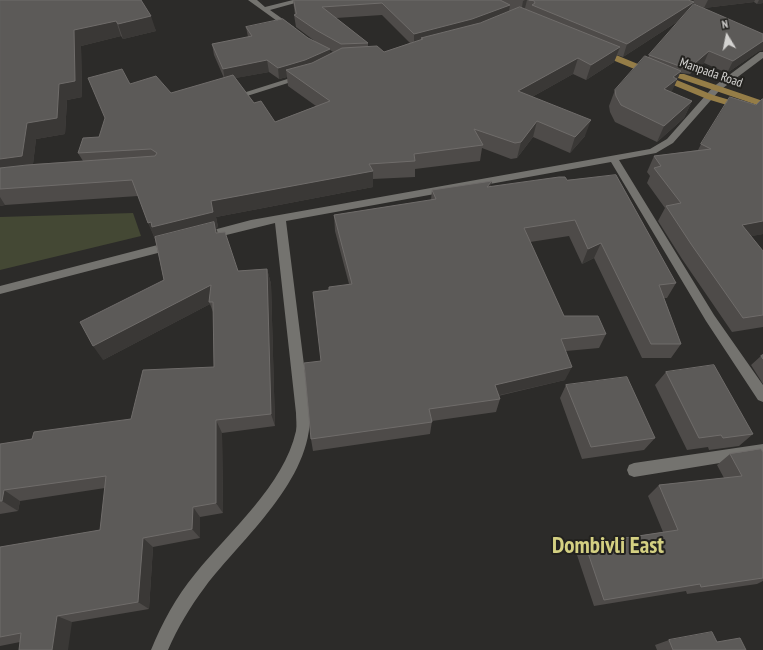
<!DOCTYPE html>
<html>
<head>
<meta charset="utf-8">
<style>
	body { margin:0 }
	#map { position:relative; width:763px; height:650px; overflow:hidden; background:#2c2b29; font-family:"PT Sans Narrow",sans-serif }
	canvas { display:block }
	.north { position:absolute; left:707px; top:16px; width:40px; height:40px; -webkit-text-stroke:3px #23221f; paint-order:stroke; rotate:350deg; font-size:11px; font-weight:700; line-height:16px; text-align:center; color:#d3d2d0 }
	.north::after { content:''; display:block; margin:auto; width:14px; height:18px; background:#d3d2d0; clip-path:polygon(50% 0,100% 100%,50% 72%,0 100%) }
</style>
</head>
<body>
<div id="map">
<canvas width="763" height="650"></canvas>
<div class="north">N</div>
</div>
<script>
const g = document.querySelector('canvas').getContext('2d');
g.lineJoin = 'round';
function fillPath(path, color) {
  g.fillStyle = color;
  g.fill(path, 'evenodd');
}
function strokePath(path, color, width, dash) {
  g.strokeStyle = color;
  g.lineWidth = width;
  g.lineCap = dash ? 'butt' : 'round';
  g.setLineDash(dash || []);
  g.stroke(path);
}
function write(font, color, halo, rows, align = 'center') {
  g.font = font + ' "PT Sans Narrow",sans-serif';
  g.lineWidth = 4;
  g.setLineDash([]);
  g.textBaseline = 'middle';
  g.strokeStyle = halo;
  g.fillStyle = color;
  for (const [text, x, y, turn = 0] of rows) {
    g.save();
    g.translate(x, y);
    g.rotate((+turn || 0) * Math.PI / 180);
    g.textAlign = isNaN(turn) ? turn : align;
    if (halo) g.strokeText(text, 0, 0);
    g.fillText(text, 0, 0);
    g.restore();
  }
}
fillPath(new Path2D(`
	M133,213L141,236L0,270V217Z`), '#444834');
fillPath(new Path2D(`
	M248,0H257L265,7L293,0H306L270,10L294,27V31H291Z
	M760,52H763V58L719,91L673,143L656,153L619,160L714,315L763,385V402L758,400L706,321L611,162L286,221L310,413C312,481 243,537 205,587C190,607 178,627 168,650H151C162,623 176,597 195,574C229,532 284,485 296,431C297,425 296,419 296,413L275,223L202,241L197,237L198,234L251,220L650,149L667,139L713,87Z
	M300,75H306L307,77L247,96L243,93Z
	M173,241L177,242L178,245L177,248L0,294V286Z
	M763,444V456L634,477L629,475L627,470L629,465L634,463Z`), '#74736f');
fillPath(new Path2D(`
	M598,50H604L713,95L763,110V116L707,99L598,54Z
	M678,74H684L763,101V107L678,78Z`), '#957d47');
fillPath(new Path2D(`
	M0,0H141L156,31L123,39L121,36L81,46L82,97L67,100L65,134L36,139L33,164L83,161L78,153L99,137L130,84L171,93L224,78L214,55L212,44L248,37L246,27L308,38L316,42L296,27L294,15H295L293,0H763V3L757,4L754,2L704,8L693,3L692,7L763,34V50L759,51L727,73L704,63L690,74L680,73L671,92L692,101L684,118L657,142L615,122L610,112L609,106L615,90L648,58L649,55L680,20L623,57L617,55L614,62L586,80L573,74L532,97L585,136L570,153L533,137L517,158L511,159L482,148L480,161L415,169V177L373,179V187L216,217L218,227L216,228L218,233L238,271L267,269L271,284L275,426L222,433L223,513L200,517V538L153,547L149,609L72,622L20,642L0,646V547L100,530L105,488L20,501L18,511L0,514V444L32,439L131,419L214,367L213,312L210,304L103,360L164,280L155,239L138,196L5,205L0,206ZM382,15L410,43L384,52L368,47V43L336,18ZM330,50L333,52L330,53ZM269,72L279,79L287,77L288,86L316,106L275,122L254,103L235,78Z
	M763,99V234L751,236L763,251V327L732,332L682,259L658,221L665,208L647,183L650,176L647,172L654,156L698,150L701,144L756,105Z
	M567,180L676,283L667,298H664L681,344L671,358H642L594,258L582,264L569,236L530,242L564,316L606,334L599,348L566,351L565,380L498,396L500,399L496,412L432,421L430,434L313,451L311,439L321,361L329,290L349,284L335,231L334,215L431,200L432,190L491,187Z
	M763,355V384L751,365L761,356Z
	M666,372L753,434L739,446L709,450L708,447L687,450L655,385Z
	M566,385L655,438L644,450L582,459L560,398Z
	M763,452V581L757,584L687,594L686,591L594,606L576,552L585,544L663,532L648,496L659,485L724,478L717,465L730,454Z
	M669,640L717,642L746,650H657L655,645Z`), '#4e4b49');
fillPath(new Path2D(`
	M525,0H527L524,12L521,13L523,1Z
	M685,0H694L689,14L623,57L627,44Z
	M708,0H755L754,2L704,8Z
	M759,0H763V3L757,4Z
	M510,5L508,17L423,39L421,38L420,45L414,47V34Z
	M151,16L156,31L123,39L118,24Z
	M116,21L121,36L81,46L82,97L67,100L65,134L36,139L32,172L0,176V159L27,123L74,30Z
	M763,41V50L759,51L727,73L733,61Z
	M620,47L614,62L586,80L591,65Z
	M330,49L331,60L286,70L287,77L279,79L278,68Z
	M709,51L704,63L690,74L695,63Z
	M578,58L573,74L514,107L518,91Z
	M267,60L269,72L225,80L223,69Z
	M681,71L674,87L670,95L664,89L673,77Z
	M692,101L684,118L657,142L664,126Z
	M591,120L585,136L570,153L575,137Z
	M537,121L533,137L517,158L521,142Z
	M373,171V187L216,217L218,227L216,228L219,238L155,239L148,223L211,201Z
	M492,181L489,197L487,187Z
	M0,197L5,205L0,206Z
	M763,221V234L732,240L742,225Z
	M601,243L594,258L582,264L588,249Z
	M267,269L271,284L275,426L271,414Z
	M211,285L209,302L210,304L103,360L93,346Z
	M572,367L565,380L491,397L495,385Z
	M216,420L222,433L223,513L216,503Z
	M4,490L20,501L18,511L2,501Z
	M193,507L200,517V538L192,529Z
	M143,538L153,547L149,609L138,602Z
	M57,616L72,622L68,650H52Z`), '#3a3836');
const building = new Path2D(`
	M0,0H141L151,16L118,24L116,21L74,30L75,81L59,84L57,118L27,123L22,156L0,159Z
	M294,0H500L510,5L472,19L414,34L382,3L322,7L368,43L341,44L316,30L294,15L296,14Z
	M529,0H688L694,2L627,44L532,5L535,3L534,1Z
	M694,4L763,34V41L733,61L709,51L695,63L682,62V67L649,55Z
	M520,7L620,47L591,65L578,58L518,91L591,120L575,137L537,121L521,142L515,143L474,129L483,145L414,154L415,161L369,164L373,171L211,201L213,212L152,227L151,222L148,223L132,180L0,189V168L27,165L155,156L157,153L151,149L78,153L83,138L99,137L105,118L88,78L122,69L130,84L156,76L171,93L233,75L254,103L261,101L275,122L330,101L286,70L312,63L342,48L377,46L384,52L423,39L421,38L480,23Z
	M283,19L308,38L330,49L305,60L278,68L267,60L223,69L212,44L252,36L246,27Z
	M645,56L681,71L673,77L677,79L664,89L692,101L664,126L621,105L616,96L615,90Z
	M730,97L756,105L762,99H763V221L742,225L763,251V315L743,318L691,244L666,206L681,203L654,168L661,166L654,156L711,149L701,144Z
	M616,175L676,283L659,285L681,344H651L601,243L588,249L575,220L524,228L564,316H598L606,334L561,339L572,367L495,385L500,399L429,409L432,422L311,439L304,363L321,361L313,292L329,290V287L352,284L334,215L436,199L432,190L492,181L487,187L559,177H565L567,180Z
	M214,222L216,233L225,232L238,271L267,269L271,414L216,420V503L193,507L192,529L143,538L138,602L57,616L52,650H19L21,633L0,637V547L100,530L106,476L4,490L2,501H0V444L32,439L34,432L131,419L143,370L214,367L213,302H209L211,285L93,346L80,322L164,280L155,237Z
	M763,355V359L761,356Z
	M714,365L753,434L723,438L721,435L699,438L666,372Z
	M627,377L655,438L591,447L566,385Z
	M761,449L763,452V578L701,587L700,584L604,600L585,544L678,530L659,485L742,476L730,454Z
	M712,632L717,642L740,638L746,650H673L669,640Z`);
fillPath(building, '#5c5a58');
strokePath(building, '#6f6c6a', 1);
write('13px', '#d3d2d0', '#23221f', [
	["Manpada Road",711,73,19]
]);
write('bold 23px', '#d4d082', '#23221f', [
	["Dombivli East",608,546]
]);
</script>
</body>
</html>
